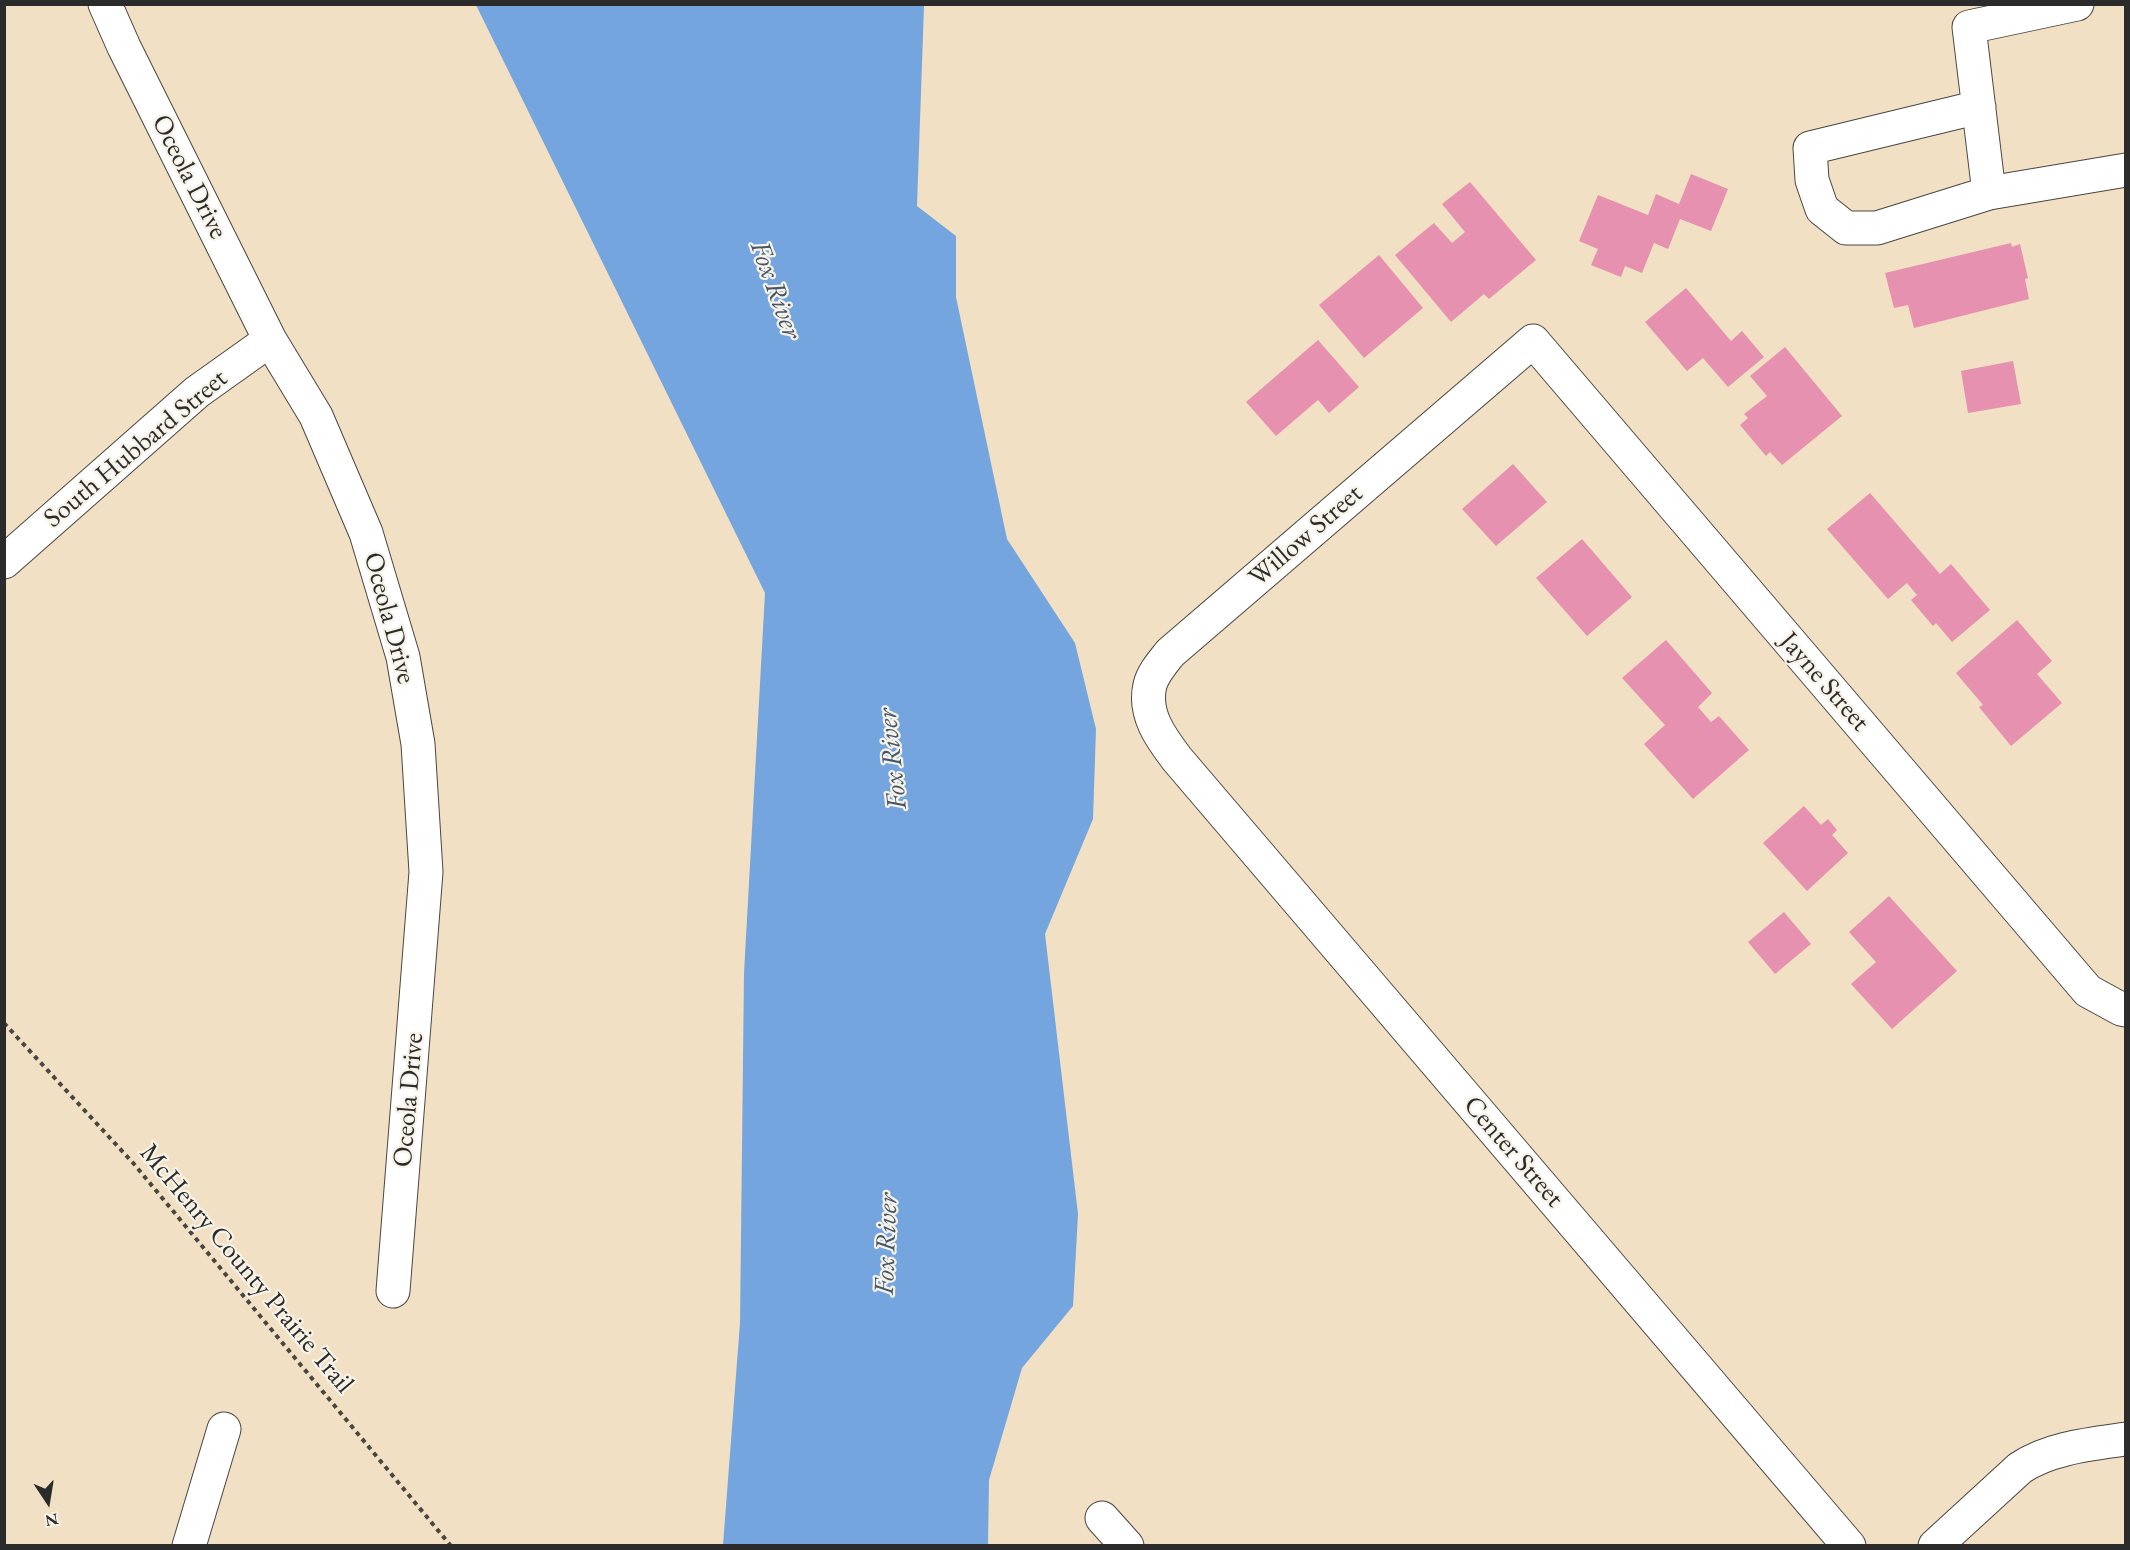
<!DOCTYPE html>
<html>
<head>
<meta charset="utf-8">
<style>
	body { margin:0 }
	#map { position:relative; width:2130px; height:1550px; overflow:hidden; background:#f1e0c3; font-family:"EB Garamond",serif }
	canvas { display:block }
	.frame { position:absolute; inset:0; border:6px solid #2b2b2b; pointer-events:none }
	.north { position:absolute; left:18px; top:1472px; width:60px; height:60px; -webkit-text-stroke:4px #f7f3e8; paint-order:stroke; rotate:168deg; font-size:16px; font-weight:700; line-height:24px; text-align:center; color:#2b2b2b }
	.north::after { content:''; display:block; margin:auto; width:21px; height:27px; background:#2b2b2b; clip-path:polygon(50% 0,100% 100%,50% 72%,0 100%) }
</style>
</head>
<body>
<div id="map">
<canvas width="2130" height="1550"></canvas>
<div class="frame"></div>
<div class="north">N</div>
</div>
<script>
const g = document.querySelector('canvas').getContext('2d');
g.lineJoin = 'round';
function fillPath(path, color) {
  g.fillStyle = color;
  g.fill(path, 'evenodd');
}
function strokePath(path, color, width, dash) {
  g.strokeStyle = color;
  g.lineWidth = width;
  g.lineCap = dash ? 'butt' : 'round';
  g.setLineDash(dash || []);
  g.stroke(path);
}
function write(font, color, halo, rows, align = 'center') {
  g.font = font + ' "EB Garamond",serif';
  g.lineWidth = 4.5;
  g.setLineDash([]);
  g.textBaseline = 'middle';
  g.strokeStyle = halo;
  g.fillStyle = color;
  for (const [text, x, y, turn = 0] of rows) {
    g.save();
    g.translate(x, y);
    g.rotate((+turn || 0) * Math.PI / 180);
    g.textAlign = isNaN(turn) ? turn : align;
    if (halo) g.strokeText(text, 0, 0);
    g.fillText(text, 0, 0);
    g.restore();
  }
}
fillPath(new Path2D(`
	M917,4L924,6L917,206L956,236V297L1007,539L1075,643L1096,729L1093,819L1045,934L1078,1214L1073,1306L1022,1368L989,1480L988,1545H723L740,1323L744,973L765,593L476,5Z`), '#74a5de');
fillPath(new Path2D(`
	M1691,174L1728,189L1711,231L1680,219L1668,249L1654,243L1642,273L1625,266L1621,277L1591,265L1598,249L1579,241L1598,195L1648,215L1656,194L1679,204Z
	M1470,182L1536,260L1489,299L1484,294L1451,322L1395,255L1434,223L1452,243L1465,232L1442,204Z
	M2011,243L2012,247L2020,244L2028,278L2025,279L2029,299L1914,328L1908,305L1894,308L1885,273Z
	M1379,255L1423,308L1364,358L1319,305Z
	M1686,288L1731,341L1742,331L1764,357L1728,387L1703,358L1687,371L1645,322Z
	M1318,340L1359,387L1329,413L1318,400L1276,436L1246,402Z
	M1785,347L1842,416L1782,465L1770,452L1766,456L1740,425L1748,418L1744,414L1767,396L1750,376Z
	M2013,361L2021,404L1968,413L1961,371Z
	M1513,464L1547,502L1496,546L1462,509Z
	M1870,493L1940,574L1951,564L1990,610L1952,642L1936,623L1933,626L1911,600L1917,595L1907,583L1888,599L1827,529Z
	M1582,539L1632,597L1587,636L1536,578Z
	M2017,620L2052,661L2037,674L2062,703L2011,746L1979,707L1983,705L1956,673Z
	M1666,640L1712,693L1698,707L1711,722L1719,716L1749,750L1693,799L1644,744L1665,725L1622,678Z
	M1804,806L1821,825L1828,819L1837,830L1832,835L1848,853L1807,891L1763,843Z
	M1889,896L1957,971L1892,1029L1851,984L1876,962L1849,932Z
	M1784,912L1811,944L1775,974L1748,942Z`), '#e591af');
const minor = new Path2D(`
	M105,4L124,47L270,340L316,416L366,533L403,657L418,744L426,872L393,1291
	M2077,4L1969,27L1989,193L2126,170
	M1979,107L1810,148L1812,180L1822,209L1846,228H1877L1989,193
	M4,562L197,392L270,340
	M1102,1518L1127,1546
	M189,1546L224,1429
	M1849,1546L1177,759C1161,738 1143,714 1150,685C1153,673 1163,662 1170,653L1533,341L2088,991L2121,1009L2126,1010
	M1935,1546L2020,1468C2049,1448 2091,1444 2126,1439`);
strokePath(minor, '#494642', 35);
strokePath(new Path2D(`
	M4,1023L134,1164L451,1546`), '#494642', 4, [4.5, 4.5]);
strokePath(minor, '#fff', 33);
write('27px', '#2b2b2b', '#f7f3e8', [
	["Oceola Drive",189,177,63],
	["South Hubbard Street",136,449,-40],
	["Willow Street",1306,536,-41],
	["Oceola Drive",389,618,75],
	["Jayne Street",1824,682,49],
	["Oceola Drive",409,1100,-85],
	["Center Street",1513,1152,49],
	["McHenry County Prairie Trail",246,1269,50]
]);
write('italic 28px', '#45566a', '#f7f3e8', [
	["Fox River",775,290,70],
	["Fox River",893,759,-96],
	["Fox River",887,1244,-88]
]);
</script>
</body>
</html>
